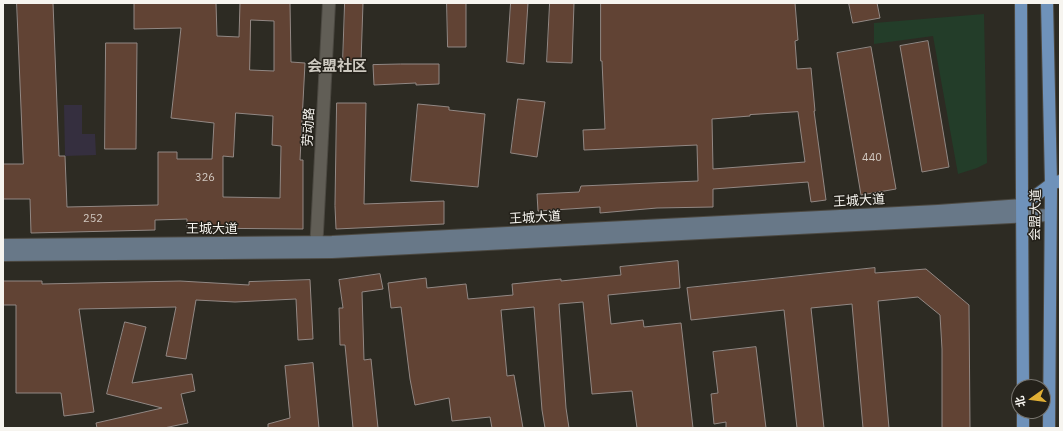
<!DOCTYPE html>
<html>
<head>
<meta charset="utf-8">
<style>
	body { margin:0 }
	#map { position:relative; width:1063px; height:431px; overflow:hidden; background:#2d2b23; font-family:"IBM Plex Sans","Noto Sans SC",sans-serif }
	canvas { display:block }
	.frame { position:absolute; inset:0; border:4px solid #f6f4ef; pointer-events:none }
	.north { position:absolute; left:1011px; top:379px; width:40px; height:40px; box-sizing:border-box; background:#24211a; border:1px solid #78756f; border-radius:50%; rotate:256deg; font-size:11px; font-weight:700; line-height:16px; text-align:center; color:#f6f4ef }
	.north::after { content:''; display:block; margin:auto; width:14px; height:18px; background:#e1af34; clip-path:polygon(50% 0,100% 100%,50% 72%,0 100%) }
</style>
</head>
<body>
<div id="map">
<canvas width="1063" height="431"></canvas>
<div class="frame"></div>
<div class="north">北</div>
</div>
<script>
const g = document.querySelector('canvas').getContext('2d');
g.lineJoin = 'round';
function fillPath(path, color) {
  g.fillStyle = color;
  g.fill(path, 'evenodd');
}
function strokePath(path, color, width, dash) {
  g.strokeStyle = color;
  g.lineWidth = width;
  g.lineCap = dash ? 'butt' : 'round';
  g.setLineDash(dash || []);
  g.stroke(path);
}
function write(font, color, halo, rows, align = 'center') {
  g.font = font + ' "IBM Plex Sans","Noto Sans SC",sans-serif';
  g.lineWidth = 3;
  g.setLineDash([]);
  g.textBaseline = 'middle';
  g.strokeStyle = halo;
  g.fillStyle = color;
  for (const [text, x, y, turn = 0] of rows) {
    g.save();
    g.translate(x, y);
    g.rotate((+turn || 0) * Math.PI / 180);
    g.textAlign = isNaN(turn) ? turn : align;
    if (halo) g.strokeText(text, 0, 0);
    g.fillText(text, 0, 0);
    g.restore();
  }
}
fillPath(new Path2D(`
	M64,105H82V134H95L96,155L65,156Z`), '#352f3f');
fillPath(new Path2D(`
	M984,14L987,163L977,168L958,174L933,36L874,44V23Z`), '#233d29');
const building = new Path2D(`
	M17,3H53L59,156H65L67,207L158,205V152H177V159H212L214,123L171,118L181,28L134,29V3H216L217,36L239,37L240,3H290L291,62L305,63L300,160H303V229L187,228V219L155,220V230L31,233L30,199H3V164H23ZM251,20L274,21V71L250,70ZM236,113L273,116L272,145L281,146L280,198L223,197V156L233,157Z
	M345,3H363L361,62L343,61Z
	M447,3H466V47H448Z
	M511,3H528L524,64L507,62Z
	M550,3H574L572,63L547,62Z
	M601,3H795L798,40L795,41L797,69L811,68L815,111H814L826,200L811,202L808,182L713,189V207L657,208L600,213V207L538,211L537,194L579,192L581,186L698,181L697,145L584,150L583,130L605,129L602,61H601ZM798,112L805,162L713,169L712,119L750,116V115Z
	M849,3H877L880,18L853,23Z
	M928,41L949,167L922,172L900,46Z
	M106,43H137L136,149H105Z
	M871,47L896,189L861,195L837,53Z
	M401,64H439V84L416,85V83L374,85L373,65Z
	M518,99L545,102L537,157L511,153Z
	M337,103H366L364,204L444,201V224L336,229L335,206Z
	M418,104L449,107V110L485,114L478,187L411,181Z
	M678,261L680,288L608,295L611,324L643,320L644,327L681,323L693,428H637L632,391L592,394L583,302L559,304L566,408L569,428H545L542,410L534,307L501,310L507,376L514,375L523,428H492L490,417L452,421L449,398L415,405L410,379L401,307L391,308L388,283L426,278L427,288L466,284L468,299L513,295L512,284L561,279V281L621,275L620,267Z
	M875,268V273L926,269L969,305L970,428H942V349L940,315L918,297L878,301L889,428H863L852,304L811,308L824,428H797L784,310L691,320L687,288Z
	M380,274L383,289L362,292L364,360L371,359L378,428H353L345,345H340L339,308H343L339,280Z
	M310,280L313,339L298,340L296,299L235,302L196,300L186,359L166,356L176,307L79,309L94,412L64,416L61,393H16V305H3V281H42V284L180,281L249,285V282Z
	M125,322L146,327L132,383L192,374L195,391L181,394L188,423L164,428H97L96,423L162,408L107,394Z
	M756,347L766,428H726V422L714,424L711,394L718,393L713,352Z
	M313,363L319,428H268V424L290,418L285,366Z`);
fillPath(building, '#614334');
strokePath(building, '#928884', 1);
const street = new Path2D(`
	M316,251L329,3`);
const secondary = new Path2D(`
	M3,245L332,242L938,211L1023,205
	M3,255L332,252L1050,215`);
const primary = new Path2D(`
	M1021,3L1023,387
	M1047,3L1051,184L1049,428
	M1023,205L1051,184L1060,181
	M1023,411V428`);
strokePath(street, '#4c4942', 14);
strokePath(secondary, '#4c4942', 14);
strokePath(primary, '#4c4942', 14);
strokePath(street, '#615e56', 12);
strokePath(secondary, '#687888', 12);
strokePath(primary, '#6f92ba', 12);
write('11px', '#d1c8c0', null, [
	["440",872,158],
	["326",205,178],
	["252",93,219]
]);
write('13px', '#f6f4ef', '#24211a', [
	["劳动路",309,127,-87],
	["王城大道",859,201,-3],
	["会盟大道",1036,215,-89],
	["王城大道",535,218,-3],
	["王城大道",212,229]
]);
write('bold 15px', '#cdc9c0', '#24211a', [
	["会盟社区",337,67]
]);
</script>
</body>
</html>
